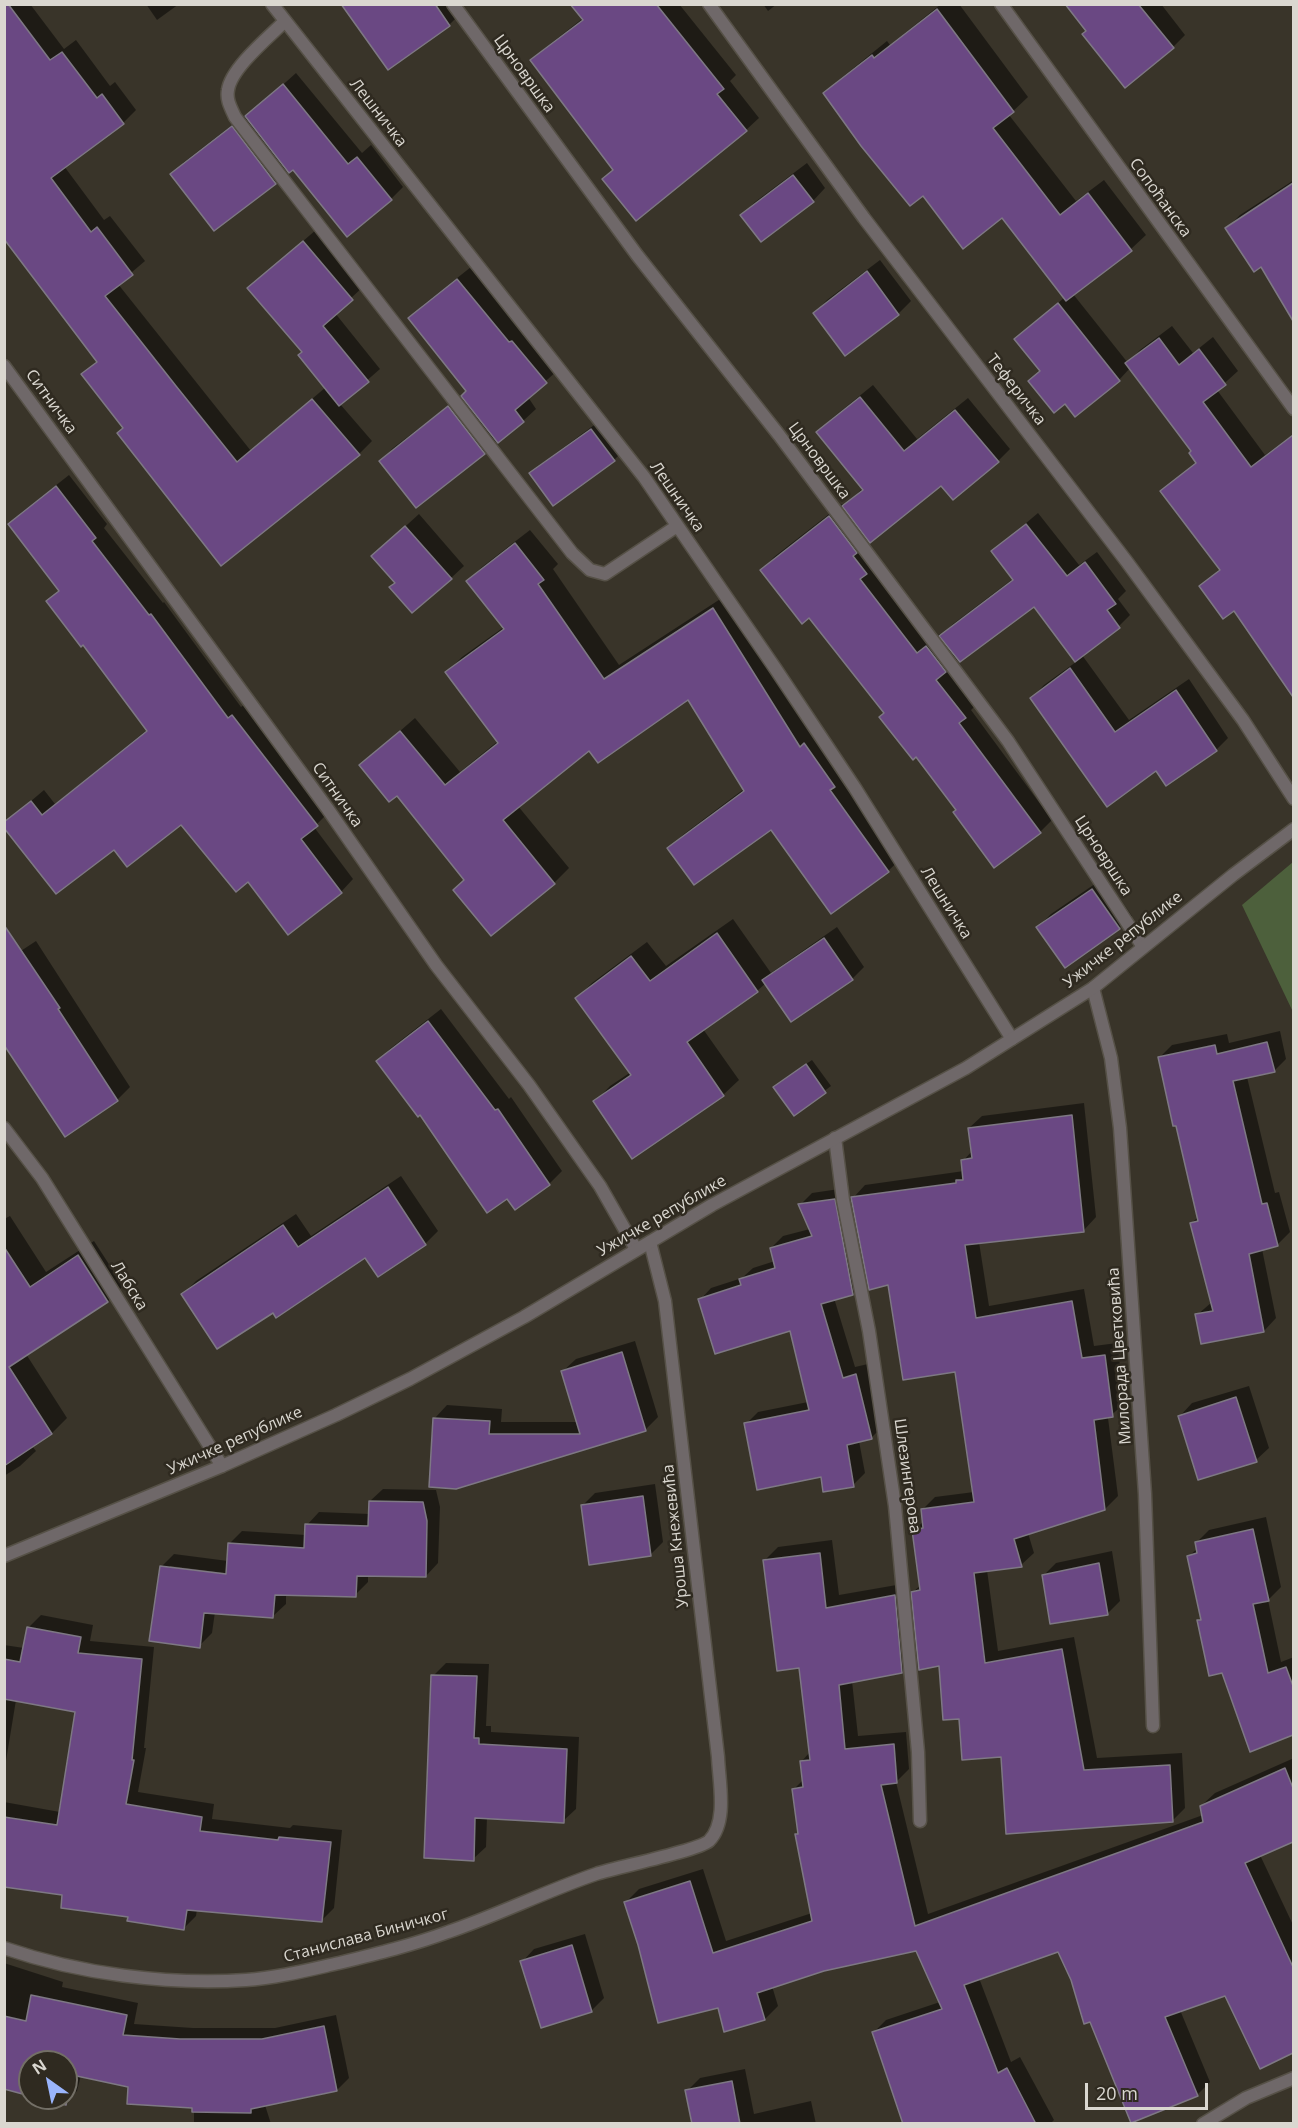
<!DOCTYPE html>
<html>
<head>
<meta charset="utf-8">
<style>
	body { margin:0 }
	#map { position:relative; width:1298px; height:2128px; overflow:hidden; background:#393429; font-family:"Open Sans",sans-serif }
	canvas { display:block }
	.frame { position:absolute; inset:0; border:6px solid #dad7d0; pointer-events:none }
	.north { position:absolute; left:18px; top:2050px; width:60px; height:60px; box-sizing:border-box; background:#2f2a20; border:2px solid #736f66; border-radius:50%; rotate:327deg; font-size:16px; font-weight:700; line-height:24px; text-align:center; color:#dad7d0 }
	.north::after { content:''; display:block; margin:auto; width:21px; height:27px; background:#9ab5fd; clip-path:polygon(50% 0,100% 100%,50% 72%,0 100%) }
	.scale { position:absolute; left:1085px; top:2083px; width:123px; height:27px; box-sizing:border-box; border:3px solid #dad7d0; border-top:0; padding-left:8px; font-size:18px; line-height:21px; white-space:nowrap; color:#dad7d0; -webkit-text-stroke:4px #2f2a20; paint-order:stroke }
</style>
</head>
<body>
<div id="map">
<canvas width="1298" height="2128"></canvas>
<div class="frame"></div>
<div class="north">N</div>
<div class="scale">20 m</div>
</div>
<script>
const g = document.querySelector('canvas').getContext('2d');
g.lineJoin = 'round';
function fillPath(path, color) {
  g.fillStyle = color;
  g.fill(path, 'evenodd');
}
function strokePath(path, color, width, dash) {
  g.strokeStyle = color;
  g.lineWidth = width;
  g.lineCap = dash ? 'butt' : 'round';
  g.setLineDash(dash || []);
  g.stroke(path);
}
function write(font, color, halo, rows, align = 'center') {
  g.font = font + ' "Open Sans",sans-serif';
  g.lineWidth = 5;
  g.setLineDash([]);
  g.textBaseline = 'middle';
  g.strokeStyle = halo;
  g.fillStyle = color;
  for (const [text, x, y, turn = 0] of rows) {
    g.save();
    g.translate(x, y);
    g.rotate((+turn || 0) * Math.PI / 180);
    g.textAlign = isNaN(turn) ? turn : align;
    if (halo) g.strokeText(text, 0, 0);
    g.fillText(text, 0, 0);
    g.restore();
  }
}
fillPath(new Path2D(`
	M1293,862V1012L1242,905Z`), '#4d603c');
fillPath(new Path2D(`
	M4,4H30L64,49L76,40L110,86L115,82L136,110L123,123L64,166L104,220L110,216L145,261L118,284L251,451L326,387L303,352L249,288L317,229L364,286L335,313L380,369L340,404L372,441L359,454L222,563L124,428L83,374L97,361Z
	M146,4H179L157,20Z
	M354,4H456L462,12L449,25Z
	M601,4H679L736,75L730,81L759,118L746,130L636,219L614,169L532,60L545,48Z
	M763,4H777L768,11Z
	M941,4H959L1028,97L1009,115L1076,201L1104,180L1146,235L1131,249L1073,294L1128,363L1140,350L1172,326L1193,353L1213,337L1238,371L1217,390L1265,455L1294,434V693L1234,609L1201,586L1221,568L1162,491L1197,461L1193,451L1130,368L1119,380L1065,402L1030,381L1041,370L1016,339L1065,297L1003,216L923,194L825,93L840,79L887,41L890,45Z
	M1067,4H1161L1185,35L1173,47L1088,31Z
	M296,73L362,153L371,145L403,187L391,199L293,168L288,170L275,182L214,229L172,174L184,162L245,115L247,117Z
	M807,163L825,188L813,201L742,215L755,202Z
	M1294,180V318L1262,265L1227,228L1240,215Z
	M880,260L911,301L898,314L846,354L815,313L827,300Z
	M471,267L523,331L558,370L528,397L536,409L523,421L497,440L484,453L381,461L393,448L468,391L410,318L423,305Z
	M873,385L917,439L968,398L1010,449L998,461L942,484L865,543L930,641L940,634L941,636L953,624L1014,578L993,551L1038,513L1079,565L1097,552L1126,591L1118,599L1130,615L1119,626L1082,655L1129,720L1189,679L1228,738L1216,750L1157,768L1032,698L1044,685L1076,662L1034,604L958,658L948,668L977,704L971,710L1052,820L1040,832L957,810L885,713L809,616L762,570L774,557L842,504L844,506L863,488L818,432L831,419Z
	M601,420L624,450L614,460L531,473L541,464Z
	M69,475L107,524L104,528L163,603L164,602L241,707L245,704L329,812L314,827L353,879L341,892L248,880L181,823L114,848L4,824L44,790L55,804L148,729L84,643L48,601L60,589L10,524L22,512Z
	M419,514L464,566L451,578L396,582L386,544Z
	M530,530L558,564L553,569L619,665L728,594L903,857L888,871L771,828L669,848L684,834L744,789L688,698L590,749L518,806L569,868L554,883L491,934L465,879L397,794L361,765L415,718L460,772L498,741L447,672L462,657L504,627L468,581L482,567Z
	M1105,877L1132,916L1119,928L1038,927L1051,914Z
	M733,919L771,973L837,927L864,967L852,979L766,983L757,991L703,1029L739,1080L723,1095L595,1102L610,1086L631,1072L577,998L592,983L647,942L666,966Z
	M36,941L130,1087L117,1100L66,1135L4,962Z
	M441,1009L509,1099L511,1097L562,1171L549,1184L515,1208L508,1197L378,1061L391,1048Z
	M1280,1031L1286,1059L1274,1071L1247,1077L1275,1193L1279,1192L1290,1232L1277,1245L1262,1249L1276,1318L1264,1331L1197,1315L1212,1302L1191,1224L1199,1216L1159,1058L1172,1045L1227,1034L1229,1043Z
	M812,1060L831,1086L794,1114L781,1081Z
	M1084,1103L1096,1217L1084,1230L979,1242L989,1306L1084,1289L1094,1346L1117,1343L1125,1403L1108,1418L1118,1496L1105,1509L1028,1533L1034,1553L1021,1565L987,1570L998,1651L1074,1637L1097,1758L1182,1753L1185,1808L1172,1821L1002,1755L960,1717L913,1592L921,1585L914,1530L924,1521L922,1510L935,1497L974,1492L957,1370L889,1283L853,1198L865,1185L964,1171L963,1161L973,1150L969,1128L982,1116Z
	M401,1176L438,1231L425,1244L366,1255L273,1311L183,1294L196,1281L296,1214L311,1236Z
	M846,1188L864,1281L853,1293L834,1298L855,1367L868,1364L883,1426L871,1438L859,1441L865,1473L853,1485L822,1475L746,1424L758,1412L808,1402L791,1329L700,1300L711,1288L742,1278L753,1268L775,1261L771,1248L783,1236L810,1229L800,1205L812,1193Z
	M10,1216L46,1272L94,1241L123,1286L108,1301L26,1354L67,1418L52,1433L32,1446L36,1451L20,1466L4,1476V1219Z
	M635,1341L658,1417L645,1430L456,1487L435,1418L447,1405L502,1409L501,1422H578L563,1371L576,1359Z
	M1249,1386L1269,1448L1256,1460L1180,1416L1192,1403Z
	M655,1484L663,1542L651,1554L582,1506L595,1493Z
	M383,1489L436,1490L440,1507L438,1563L426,1576L368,1574V1582L355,1595L286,1594V1604L273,1616L215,1612L212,1633L199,1646L161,1567L174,1554L228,1561L230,1543L242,1531L306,1535L307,1525L319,1512L370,1514V1501ZM170,1566L233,1574V1577L170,1569Z
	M1266,1517L1281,1587L1268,1600L1281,1662L1294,1657V1734L1251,1750L1223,1671L1199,1621L1202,1618L1189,1556L1198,1548L1197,1542L1209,1530Z
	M832,1540L839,1595L908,1583L915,1659L902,1672L852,1681L858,1736L906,1732L909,1769L896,1782L928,1914L1203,1815L1201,1806L1215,1793L1294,1758V1840L1260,1855L1294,1927V2052L1261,2067L1226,1994L1180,2010L1210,2082L1197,2095L1091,2020L1059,1950L979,1978L1011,2062L1020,2057L1054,2120L1050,2124H904L873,2033L886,2020L940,2002L917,1949L824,1970L772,1986L778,2006L765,2019L725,2030L719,2006L626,1902L639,1889L703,1869L726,1941L812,1913L797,1835L800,1832L794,1789L804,1779L801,1762L810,1752L801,1666L765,1560L778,1547Z
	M1112,1551L1120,1601L1107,1614L1043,1576L1056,1563Z
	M41,1615L93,1625L90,1641L154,1647L144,1748H146L138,1792L214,1804L212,1819L290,1828L293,1825L342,1830L334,1908L322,1920L197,1909L196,1916L183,1929L129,1915L64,1894L4,1885V1802L60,1812L77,1711L16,1700L4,1773V1645L24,1648L28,1628Z
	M446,1663L489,1664L486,1726H491V1732L579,1737L576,1809L563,1821L487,1817L486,1847L473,1859L433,1676Z
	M585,1934L604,1998L592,2010L542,2026L522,1962L534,1949Z
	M4,1963L63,1982L62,1987L138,2003L134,2024L193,2028H275L336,2015L349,2078L337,2090L265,2105L271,2124H194V2107L130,2086L81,2075L77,2091L65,2103L46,2098H66V2062H30V2094L4,2088Z
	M745,2069L754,2114L811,2101L816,2124H693L687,2091L700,2078Z`), '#0007');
const building = new Path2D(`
	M4,4H8L50,60L62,52L97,98L102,94L124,124L51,178L91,232L97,227L133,275L105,296L176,386L237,462L312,399L360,455L221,566L117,433L123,428L81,374L97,362L4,239Z
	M341,4H435L450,26L388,70Z
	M570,4H656L724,89L717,94L747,131L636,221L602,179L613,170L530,60L583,20Z
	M1065,4H1138L1174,48L1125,88L1082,34L1086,31Z
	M937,9L1014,112L993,128L1060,215L1088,193L1132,251L1066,301L1002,218L963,249L923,196L910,206L861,146L823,93L872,55L874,58Z
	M283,84L348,164L357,157L392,200L347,237L293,170L289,173L245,116Z
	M232,126L276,184L214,231L170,174Z
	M793,175L814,202L761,242L740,215Z
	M1293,183V321L1261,267L1254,272L1225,228Z
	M303,241L353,300L323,326L369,382L339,406L298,355L302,352L247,288Z
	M867,271L899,315L845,356L813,313Z
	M457,279L509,342L512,341L547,383L515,410L524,422L498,443L461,396L466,391L408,318Z
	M1058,303L1120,381L1075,417L1065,404L1054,413L1028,381L1040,371L1014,339Z
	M1159,338L1179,365L1199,349L1226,385L1203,402L1251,467L1293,435V697L1234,611L1223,619L1199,586L1220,570L1160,491L1196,463L1189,453L1191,451L1125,363Z
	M860,397L904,451L955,410L999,462L953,500L941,486L870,543L842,506L863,490L816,432Z
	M448,406L485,454L416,508L379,461Z
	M591,429L615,461L553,506L529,473Z
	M56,486L96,538L92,541L149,615L151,614L228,718L232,715L318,826L301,839L342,893L288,935L248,882L236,892L181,825L127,867L114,850L56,894L4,828V822L31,801L42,815L147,731L83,645L81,647L46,601L59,591L8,524Z
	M829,516L857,553L853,556L867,574L860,579L917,653L926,646L946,672L936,680L966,718L959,723L1041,833L994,868L953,812L956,810L916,757L913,760L879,717L884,713L809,618L802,624L760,570Z
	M1026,524L1067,576L1085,562L1116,604L1107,610L1120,628L1075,662L1034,607L960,662L939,636L1013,580L991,551Z
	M405,526L452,579L412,613L389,587L395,583L371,556Z
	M515,543L544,580L538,584L604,679L713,608L800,747L804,743L835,787L830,790L889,872L831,914L771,830L694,885L667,848L744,791L688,700L598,763L589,751L503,820L555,884L491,936L453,890L464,880L397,796L389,802L359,765L400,731L445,785L498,743L445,672L504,629L466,581Z
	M1070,668L1115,732L1176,690L1217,751L1166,786L1156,771L1107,807L1030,698Z
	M1092,889L1120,929L1065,968L1036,927Z
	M4,925L60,1008L58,1009L118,1101L65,1137L4,1045Z
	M717,933L758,992L687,1042L724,1096L632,1159L593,1101L631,1075L575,998L631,956L650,981Z
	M824,938L853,980L791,1022L762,980Z
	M428,1021L495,1110L498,1109L550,1185L515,1210L507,1199L487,1213L420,1115L418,1117L376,1061Z
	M1267,1042L1275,1072L1233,1081L1262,1204L1267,1203L1278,1246L1249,1254L1264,1332L1201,1344L1195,1314L1213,1311L1190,1223L1198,1221L1176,1126H1173L1158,1057L1215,1045L1217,1054Z
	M806,1064L826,1093L794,1116L773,1087Z
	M1072,1115L1084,1232L965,1245L976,1318L1072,1301L1082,1358L1105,1355L1113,1417L1094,1420L1105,1510L1014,1539L1022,1567L974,1573L985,1663L1062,1649L1084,1770L1170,1765L1173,1822L1006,1834L1001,1757L962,1760L959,1719L943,1720L939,1666L919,1670L911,1592L920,1590L912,1530L923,1528L921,1509L974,1502L955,1372L903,1380L888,1285L869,1290L851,1197L956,1183V1180H963L961,1160L972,1158L968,1128Z
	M388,1187L426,1245L378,1277L365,1258L276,1318L273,1313L217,1349L181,1294L283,1225L298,1247Z
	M835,1199L853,1295L821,1304L843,1378L856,1374L872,1439L847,1445L854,1487L823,1492L821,1477L757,1490L744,1423L809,1410L790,1331L715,1354L698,1299L741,1285L739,1279L775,1268L770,1248L812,1236L798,1204Z
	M4,1247L30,1287L78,1255L108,1302L9,1367L52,1434L4,1466Z
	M622,1352L646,1431L456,1489L429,1487L433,1418L490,1421L489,1434H580L561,1371Z
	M1236,1397L1257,1462L1198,1480L1178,1416Z
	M643,1496L651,1556L589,1565L581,1505Z
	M369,1501L423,1502L427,1521L426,1577L357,1576L356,1597L275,1595L273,1618L204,1613L200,1648L149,1641L160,1566L226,1574L228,1543L304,1548L305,1524L368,1526Z
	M1253,1529L1269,1601L1253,1604L1268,1673L1286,1667L1293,1686V1735L1250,1752L1222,1673L1209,1676L1197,1620H1201L1187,1556L1197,1553L1195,1542Z
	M820,1553L826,1608L895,1595L902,1673L839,1685L845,1749L894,1744L897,1783L881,1785L915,1926L1203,1822L1200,1806L1285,1768L1293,1788V1842L1245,1863L1293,1967V2053L1260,2069L1225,1996L1165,2017L1198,2096L1131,2123L1090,2022L1084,2024L1071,1980L1058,1952L964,1985L998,2073L1007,2068L1036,2124H903L872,2032L942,2009L916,1951L824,1971L757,1993L765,2020L724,2032L718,2008L658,2023L638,1945L624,1902L690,1881L713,1953L812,1921L795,1834H798L792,1789L803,1787L800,1761L810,1760L799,1668L777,1671L763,1560Z
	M1099,1563L1108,1615L1050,1624L1042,1575Z
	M27,1627L81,1637L78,1653L142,1659L132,1760H134L126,1804L202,1817L200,1831L278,1840L279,1837L331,1842L322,1922L187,1910L184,1930L127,1921L128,1917L61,1908L62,1895L4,1887V1817L57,1825L75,1712L4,1699V1659L20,1662Z
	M431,1675L477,1676L474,1738H479V1744L567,1749L564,1823L475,1818L474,1861L424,1858Z
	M572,1945L592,2012L541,2028L520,1961Z
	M31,1995L127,2015L123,2035L180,2039H262L324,2026L337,2091L251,2109V2113L192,2112V2108L127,2104L128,2087L72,2075L66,2105L40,2098H66V2062H30V2096L4,2089V2016L26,2021Z
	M732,2081L740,2124H692L685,2090Z`);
fillPath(building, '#6a4883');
strokePath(building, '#7e7884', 1.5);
const minor = new Path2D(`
	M272,4L644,477L775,668L855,788L1012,1039
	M453,4L637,255L779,435L1008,741L1143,947
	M709,4L864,218L1127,562L1243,720L1294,799
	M1001,4L1294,409
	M285,21C269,37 231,68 228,90C226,100 231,108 235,117L572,553L590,570L605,574L677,526
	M4,366L327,808L436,965L529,1085L600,1186L636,1249
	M1093,988L1111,1058L1120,1128L1145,1494L1153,1726
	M4,1128L42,1178L222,1466
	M835,1138L843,1200L869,1331L895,1506L918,1752L920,1821
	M4,1948C80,1974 166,1985 246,1980C277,1978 308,1970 339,1963C376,1954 413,1945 448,1932C498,1915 546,1891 596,1874C617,1867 697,1851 709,1841C728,1822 719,1782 718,1757L665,1301L650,1242
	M1203,2124L1246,2098L1294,2078`);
const tertiary = new Path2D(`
	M4,1556L222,1466L336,1415L410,1379L524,1317L712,1205L966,1068L1093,988L1233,875L1294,829`);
strokePath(minor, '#565147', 15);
strokePath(tertiary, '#565147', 15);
strokePath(minor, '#6f6869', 12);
strokePath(tertiary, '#6f6869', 12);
write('16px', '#dad7d0', '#2f2a20', [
	["Црновршка",524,74,54],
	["Лешничка",378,113,52],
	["Сопоћанска",1160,198,54],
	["Теферичка",1016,390,52],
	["Ситничка",51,402,54],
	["Црновршка",819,461,53],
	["Лешничка",677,497,55],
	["Ситничка",337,795,55],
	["Црновршка",1103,856,57],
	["Лешничка",946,903,58],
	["Ужичке републике",1123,940,-38],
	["Ужичке републике",662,1216,-30],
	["Лабска",129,1286,58],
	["Милорада Цветковића",1120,1356,-94],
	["Ужичке републике",235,1441,-24],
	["Шлезингерова",907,1476,82],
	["Уроша Кнежевића",676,1536,-96],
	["Станислава Биничког",366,1936,-15]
]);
</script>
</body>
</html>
